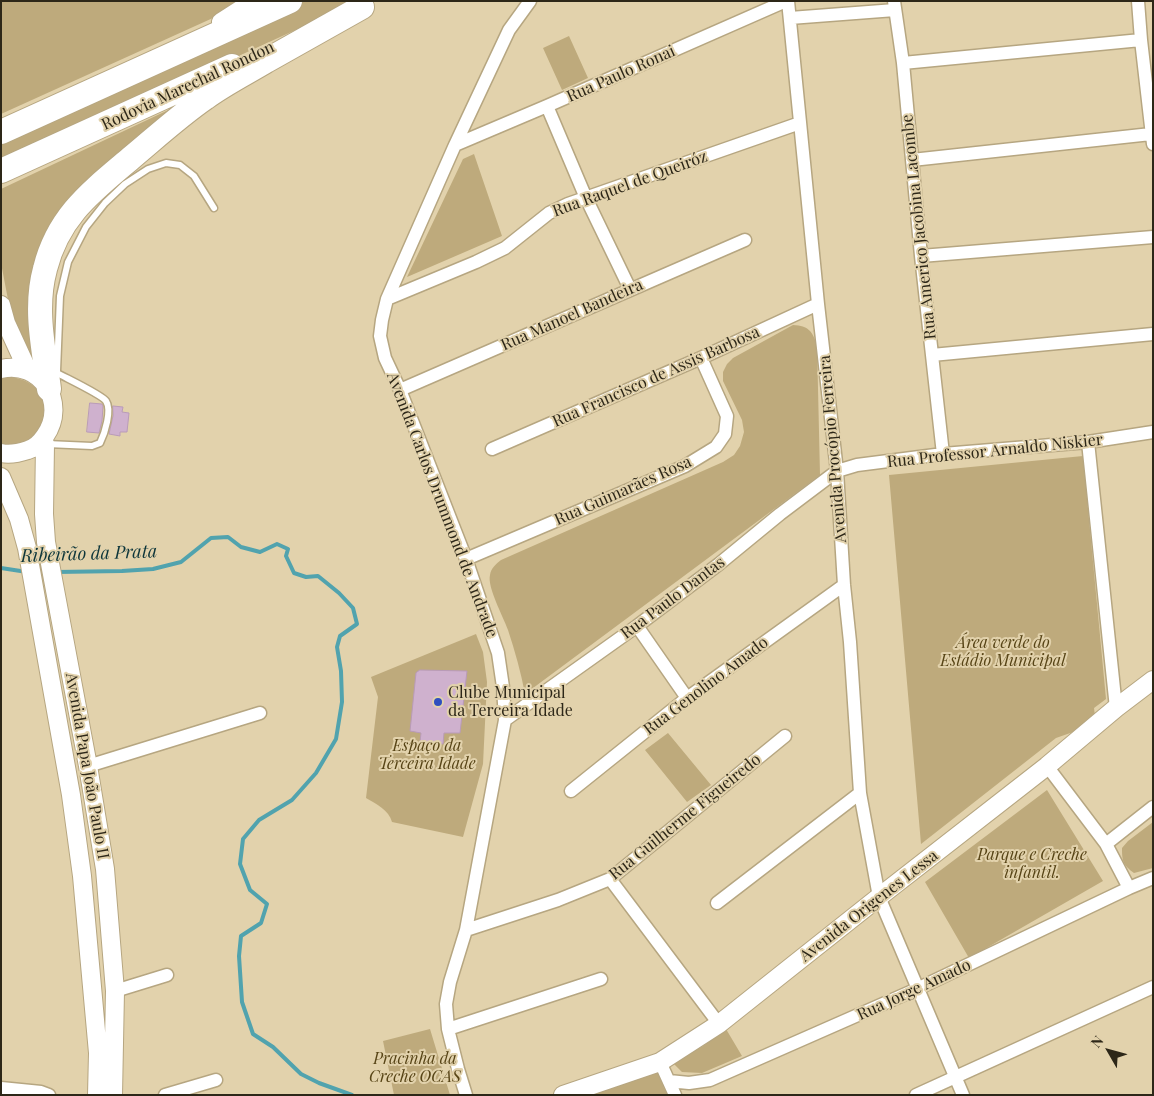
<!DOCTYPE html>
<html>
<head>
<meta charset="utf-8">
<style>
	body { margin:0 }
	#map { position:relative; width:1154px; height:1096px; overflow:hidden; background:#e2d2ac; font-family:"Playfair Display",serif }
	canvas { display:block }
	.frame { position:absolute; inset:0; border:2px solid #2d2718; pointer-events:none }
	.north { position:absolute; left:1084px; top:1026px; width:50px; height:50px; -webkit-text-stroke:4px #e2d2ac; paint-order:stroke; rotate:308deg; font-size:14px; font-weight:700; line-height:20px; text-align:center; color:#2d2718 }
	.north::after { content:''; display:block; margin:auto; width:18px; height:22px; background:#2d2718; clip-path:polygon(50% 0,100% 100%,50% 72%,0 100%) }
</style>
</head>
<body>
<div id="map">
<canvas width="1154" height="1096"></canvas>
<div class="frame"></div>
<div class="north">N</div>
</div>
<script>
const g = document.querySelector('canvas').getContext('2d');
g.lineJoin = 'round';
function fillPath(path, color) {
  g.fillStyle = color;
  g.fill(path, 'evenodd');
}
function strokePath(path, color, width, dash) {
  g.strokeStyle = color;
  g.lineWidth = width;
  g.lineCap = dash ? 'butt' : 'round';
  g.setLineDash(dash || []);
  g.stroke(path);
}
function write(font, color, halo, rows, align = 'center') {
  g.font = font + ' "Playfair Display",serif';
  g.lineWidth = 4;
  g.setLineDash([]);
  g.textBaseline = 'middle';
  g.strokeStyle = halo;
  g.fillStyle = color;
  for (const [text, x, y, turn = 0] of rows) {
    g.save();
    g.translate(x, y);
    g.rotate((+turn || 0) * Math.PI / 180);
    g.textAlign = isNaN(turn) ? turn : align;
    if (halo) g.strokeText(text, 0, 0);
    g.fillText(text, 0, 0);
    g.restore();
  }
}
fillPath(new Path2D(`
	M1,1H247L235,8L1,114Z
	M305,1H359L59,138L1,161V141Z
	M569,36L588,78L562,90L543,48Z
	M181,104L74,200L35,361L26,349L10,310L1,263V189Z
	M474,154L502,236L407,277L463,159Z
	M793,325C809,326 812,331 817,345L820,475L525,694C521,673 515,651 508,630C503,616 487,587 490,575C491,568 496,564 501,560L723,462L734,455L740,446L744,432L742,420L723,381V372L727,364L733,358Z
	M11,377C17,378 23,379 29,383C57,399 45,444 13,446C9,446 5,445 1,445V378Z
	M1083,456L1106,699L1094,708L1095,716L1076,731L1056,738L921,844L889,475Z
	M476,634L483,652L487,682L483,764L463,837L392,822C389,810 376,804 366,798L378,697L371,677Z
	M668,733L711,785L687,802L645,750Z
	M1047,790L1103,881L969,958L925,882Z
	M1153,822V868L1134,873C1123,865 1122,861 1122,848L1128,841Z
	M430,1029L450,1095H394L383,1041Z
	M726,1029L742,1056L702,1073L682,1072L673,1063L703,1046Z
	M657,1072L667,1095H590Z`), '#beaa7c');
strokePath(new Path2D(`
	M1,568L27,572
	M56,572L122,571L153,569L181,562L211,538L228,537L241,547L260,552L277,544L288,549L286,556L294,573L306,577L318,576L339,593L353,608L357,624L340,636L337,647L341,671L342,702L336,739L316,773L292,800L259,820L243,839L240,864L250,890L267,904L261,923L241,936L239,956L242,1002L253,1034L273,1047L301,1074L319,1083L352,1095`), '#51a3ae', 4);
const building = new Path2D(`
	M90,403L102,404L103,406L102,421L99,433L87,432Z
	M113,406L123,407L122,412L129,413L127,432H120V436L109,434L113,416Z
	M420,670L467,671L460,733H444L443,744L420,742L421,733L410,731L416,673Z`);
fillPath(building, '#cfb1ce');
strokePath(building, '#b99bb8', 1);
const lane = new Path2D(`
	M57,371L60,296L68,262L86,227L105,203L125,184L148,169L166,163L180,165L194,176L214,208
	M47,444L92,446L100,443C105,433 112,410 106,401C102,395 66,378 57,373`);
const street = new Path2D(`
	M788,1L818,304L837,471L844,585L850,642L860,793L879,897L963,1095
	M894,1L903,63L921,256L943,454
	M1138,1L1141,40L1153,144
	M790,18L895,10
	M903,63L1141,40
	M547,106L586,198L630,289
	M455,145L547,106L786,1
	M912,160L1151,134
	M921,256L1153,237
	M387,299L476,262L505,248L549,213L568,204L800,123
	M932,355L1153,334
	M400,390L745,240
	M1088,442L1116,708
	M492,449L701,358L818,304
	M466,559L685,466L716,447L725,434L727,416L701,358
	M637,626L687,698
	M505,720L637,626L719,564L780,514L837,471L857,465L943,454L1088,442L1153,432
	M88,766L260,713
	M1047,766L1106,844L1129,888
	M571,791L687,698L844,585
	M1106,844L1153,807
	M610,879L719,1024
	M717,903L860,793
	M466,930L558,900L610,879L785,736
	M115,991L167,975
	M448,1029L601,979
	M660,1062L675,1095
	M669,1081L689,1083L710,1080L917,989L1129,888L1153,878
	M1,1088L41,1092L49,1095
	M165,1095L216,1080
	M466,1095L458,1069L448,1029L446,1004L450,982L466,930L505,720L503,687L498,653L466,559L400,390L385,358L380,336L382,320L387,299L455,145L509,30L530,1
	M916,1095L1153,987`);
const secondary = new Path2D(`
	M221,22L254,1
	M1,305L6,323L28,371
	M1,369C41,360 68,403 45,436C41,442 35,448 28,450C19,453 10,455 1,453
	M42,441L45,444L44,514L46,542L88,766L105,869L115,991L113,1095
	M1,477L19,519L27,548L71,795L82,876L98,1053L97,1095
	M563,1095L660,1062L719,1024L879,897L1047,766L1116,708L1153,680`);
const highway = new Path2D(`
	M1,132L290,1
	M1,171L232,66
	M49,389C44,350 34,309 45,269C58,216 92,191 131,158C155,138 179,116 205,98C224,84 246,73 266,61C298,43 330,25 362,7`);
strokePath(lane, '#b6a681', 9);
strokePath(street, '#b6a681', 15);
strokePath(secondary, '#b6a681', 20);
strokePath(highway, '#b6a681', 26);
strokePath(lane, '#fff', 6);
strokePath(street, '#fff', 12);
strokePath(secondary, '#fff', 18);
strokePath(highway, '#fff', 24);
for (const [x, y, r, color] of [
	[438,702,5,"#2f4fbf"]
]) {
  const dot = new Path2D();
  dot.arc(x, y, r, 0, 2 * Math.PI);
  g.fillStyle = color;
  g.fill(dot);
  strokePath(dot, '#e2d2ac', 2);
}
write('16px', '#2d2718', '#e2d2ac', [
	["Rua Paulo Ronai",621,74,-24],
	["Rodovia Marechal Rondon",188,86,-25],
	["Rua Raquel de Queiróz",630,184,-20],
	["Rua Americo Jacobina Lacombe",919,227,-96],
	["Rua Manoel Bandeira",572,315,-24],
	["Rua Francisco de Assis Barbosa",656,377,-24],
	["Avenida Procópio Ferreira",833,449,-95],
	["Rua Professor Arnaldo Niskier",995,451,-6],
	["Rua Guimarães Rosa",623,491,-24],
	["Avenida Carlos Drummond de Andrade",442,505,69],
	["Rua Paulo Dantas",673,598,-37],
	["Rua Genolino Amado",706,686,-37],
	["Avenida Papa João Paulo II",87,766,80],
	["Rua Guilherme Figueiredo",685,817,-39],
	["Avenida Origenes Lessa",869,906,-38],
	["Rua Jorge Amado",914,990,-25]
]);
write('italic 16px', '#574416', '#e2d2ac', [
	["Área verde do",1003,643],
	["Estádio Municipal",1003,661],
	["Espaço da",427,746],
	["Terceira Idade",427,764],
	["Parque e Creche",1032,855],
	["infantil.",1032,873],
	["Pracinha da",415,1059],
	["Creche OCAS",415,1077]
]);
write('16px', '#2d2718', '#e2d2ac', [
	["Clube Municipal",448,693],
	["da Terceira Idade",448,711]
], 'left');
write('italic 18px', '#0c353a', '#e2d2ac', [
	["Ribeirão da Prata",89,554,-2]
]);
</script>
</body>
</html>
